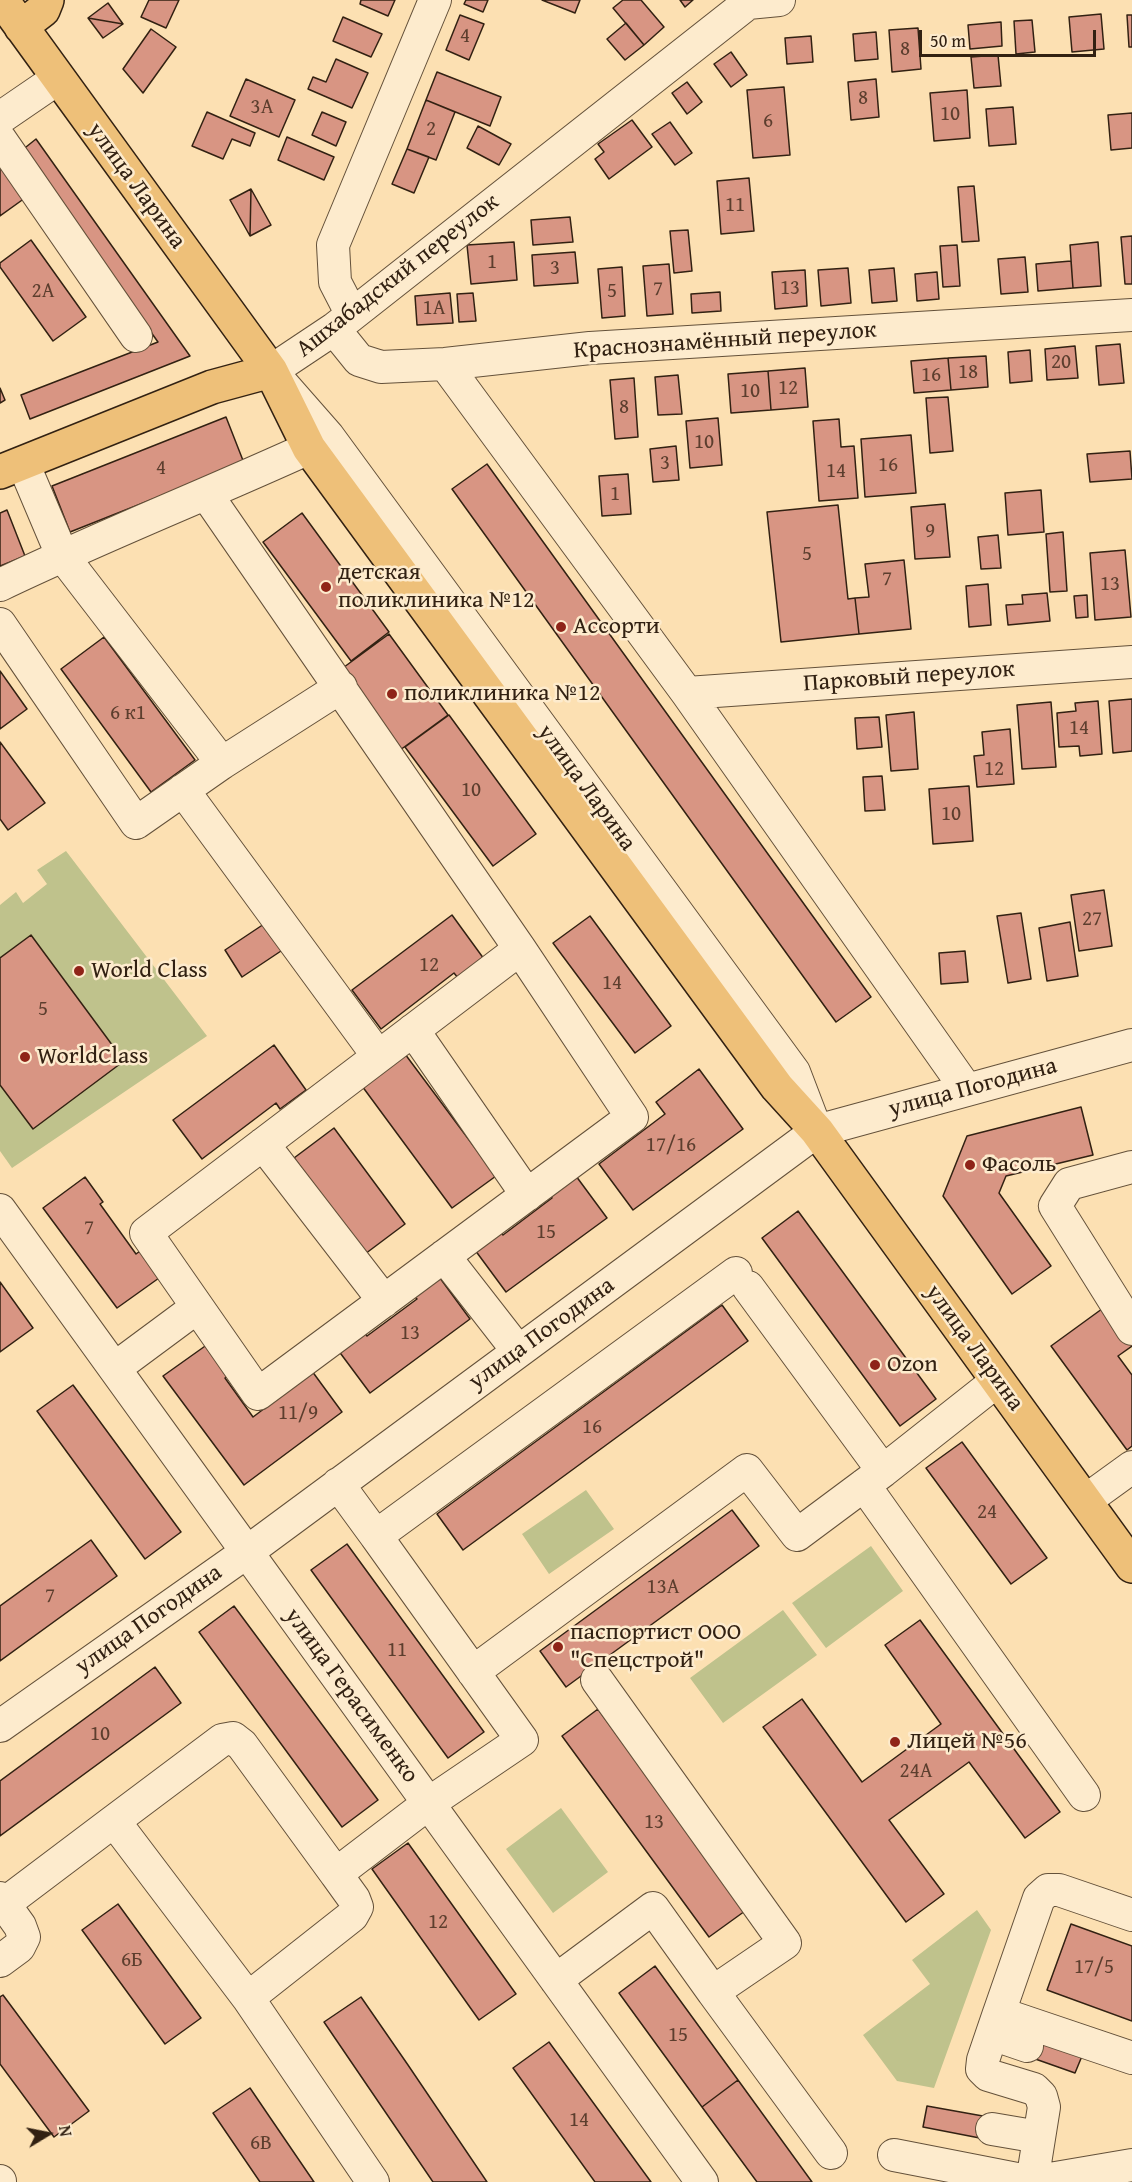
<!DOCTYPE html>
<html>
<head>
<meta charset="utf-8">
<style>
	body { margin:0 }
	#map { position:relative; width:1132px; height:2182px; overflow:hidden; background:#fce0b2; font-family:"Gentium Book Plus",serif }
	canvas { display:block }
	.north { position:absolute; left:18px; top:2104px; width:60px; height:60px; -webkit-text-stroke:4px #fdebcd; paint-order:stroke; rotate:80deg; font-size:16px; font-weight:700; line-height:24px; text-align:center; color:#322112 }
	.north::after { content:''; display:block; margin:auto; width:21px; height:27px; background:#322112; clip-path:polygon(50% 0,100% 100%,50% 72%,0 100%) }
	.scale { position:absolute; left:919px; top:30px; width:177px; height:27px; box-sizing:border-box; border:3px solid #322112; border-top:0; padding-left:8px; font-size:18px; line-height:21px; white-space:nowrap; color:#322112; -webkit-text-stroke:4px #fdebcd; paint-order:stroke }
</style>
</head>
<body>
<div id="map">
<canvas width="1132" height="2182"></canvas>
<div class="north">N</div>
<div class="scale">50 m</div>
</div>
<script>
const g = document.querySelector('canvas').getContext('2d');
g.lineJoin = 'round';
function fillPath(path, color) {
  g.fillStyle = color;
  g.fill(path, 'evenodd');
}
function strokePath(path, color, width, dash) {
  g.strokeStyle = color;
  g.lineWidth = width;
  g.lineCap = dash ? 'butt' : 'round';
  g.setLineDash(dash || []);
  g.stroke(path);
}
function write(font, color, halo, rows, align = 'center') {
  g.font = font + ' "Gentium Book Plus",serif';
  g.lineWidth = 5;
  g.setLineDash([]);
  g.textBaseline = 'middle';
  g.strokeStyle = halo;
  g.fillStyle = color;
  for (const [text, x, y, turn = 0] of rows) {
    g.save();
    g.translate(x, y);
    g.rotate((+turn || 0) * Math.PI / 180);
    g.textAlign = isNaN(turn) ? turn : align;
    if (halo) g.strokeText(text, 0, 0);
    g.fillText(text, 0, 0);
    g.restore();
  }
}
fillPath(new Path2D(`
	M66,851L207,1036L12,1168L0,1151V905L16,892L23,903L47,884L37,870Z
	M586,1490L614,1529L549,1574L522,1534Z
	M871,1546L903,1591L826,1648L792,1603Z
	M783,1610L817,1655L723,1723L690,1678Z
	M561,1808L608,1872L553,1913L506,1849Z
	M977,1910L991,1930L934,2088L897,2081L863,2035L930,1984L912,1960Z`), '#bfc28c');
const building = new Path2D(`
	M149,0H179L166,28L141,17Z
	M361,0H395L388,16L360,4Z
	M466,0H488L483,12L464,4Z
	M542,0H580L575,13Z
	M623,0H641L664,27L644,45L613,8Z
	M680,0H693L685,7Z
	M108,3L123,24L88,18Z
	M1101,14L1104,49L1072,52L1069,17Z
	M460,15L484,24L469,60L446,50Z
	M1127,15H1132V47H1129Z
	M343,17L382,34L371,57L333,41Z
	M88,18L123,24L103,38Z
	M1032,20L1035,52L1016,54L1014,21Z
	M1001,22L1002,46L970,49L968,25Z
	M626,23L644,45L625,60L607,39Z
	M918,28L921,69L892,72L889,30Z
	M151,29L176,47L143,93L123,69Z
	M876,32L878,59L855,61L853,34Z
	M811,36L813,62L787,64L785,38Z
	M731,52L747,75L731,87L714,64Z
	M998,55L1001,86L974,88L971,57Z
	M336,59L368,73L352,108L308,89L313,77L326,82Z
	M437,72L501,97L490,126L426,100Z
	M246,79L295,100L279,137L230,116Z
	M876,79L879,117L851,120L848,82Z
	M687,82L702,102L687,114L672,93Z
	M784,87L790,155L753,158L747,90Z
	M967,90L970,138L934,141L930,93Z
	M426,100L455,112L436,160L407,149Z
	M1013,107L1016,144L989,146L986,109Z
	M207,112L255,133L250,146L232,139L223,159L192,146Z
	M322,112L346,122L336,146L312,135Z
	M1132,113V148L1111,150L1108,115Z
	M632,120L652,147L609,179L595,159L604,152L598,144Z
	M670,122L692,153L675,165L652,134Z
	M478,126L511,144L499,165L467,148Z
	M287,137L334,157L324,180L278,160Z
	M36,139L190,356L30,419L21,395L158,342L21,151Z
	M407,149L429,157L414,193L392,184Z
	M0,164L25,198L0,216Z
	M749,178L754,231L721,234L717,181Z
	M974,186L979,241L962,242L958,187Z
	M251,189L271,225L250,236Z
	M251,189L250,236L230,200Z
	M570,217L573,242L533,245L531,220Z
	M688,230L692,271L674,273L670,231Z
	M1132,236V284H1125L1121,237Z
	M31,240L86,317L53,341L0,267V263Z
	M514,242L517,280L471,284L467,245Z
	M1098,242L1101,286L1073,288L1070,245Z
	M957,245L960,286L943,287L940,246Z
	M575,252L578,283L534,286L532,255Z
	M1025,257L1028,292L1001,294L998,259Z
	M1071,261L1073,288L1038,291L1036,264Z
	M669,264L673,314L647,316L643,266Z
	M622,267L625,316L602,318L598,269Z
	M848,268L851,303L821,306L818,270Z
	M894,268L897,301L872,303L869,270Z
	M805,270L807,306L775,309L772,272Z
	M937,272L939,299L917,301L915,274Z
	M720,292L721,311L692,313L691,294Z
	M450,293L453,323L417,325L415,296Z
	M473,293L476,321L459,322L457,294Z
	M1120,344L1124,383L1099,385L1096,346Z
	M1075,346L1078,378L1047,380L1045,349Z
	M1030,350L1032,381L1010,383L1008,352Z
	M986,356L988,387L951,390L948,358Z
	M948,358L951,390L914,393L911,361Z
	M805,368L808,407L771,410L768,371Z
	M768,371L771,410L731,413L728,374Z
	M678,375L682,414L658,415L655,377Z
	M634,378L638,437L615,439L610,380Z
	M0,388L5,400L0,403Z
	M948,397L953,451L930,453L926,398Z
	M226,417L244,463L70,532L52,486Z
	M718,418L722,465L690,468L686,421Z
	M839,419L841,447L854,446L858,498L819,501L813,421Z
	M911,435L916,493L865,497L861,439Z
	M676,446L679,480L653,482L650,449Z
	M1130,451L1132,479L1090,482L1087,454Z
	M487,464L871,997L836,1022L452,489Z
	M628,474L631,514L602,516L599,476Z
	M1041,490L1044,532L1008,535L1005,493Z
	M945,504L950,557L915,559L911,507Z
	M838,505L848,599L855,598L859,634L781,642L767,512Z
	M7,510L25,556L0,566V513Z
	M302,513L389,632L351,661L263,542Z
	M1063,532L1067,591L1050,592L1046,534Z
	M998,535L1001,568L981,569L978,537Z
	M1125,550L1131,617L1095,620L1090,553Z
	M904,560L911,629L859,634L855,598L869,597L865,564Z
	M988,584L991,625L969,627L966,586Z
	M1047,593L1050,621L1008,625L1006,605L1023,604L1022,595Z
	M1087,595L1088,617L1076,618L1074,596Z
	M389,634L448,715L396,753L336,673Z
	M104,637L195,760L151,792L61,669Z
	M0,671L27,709L0,729Z
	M1132,699V751L1113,753L1109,701Z
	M1098,701L1102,754L1080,756L1079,746L1059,747L1057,713L1076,711L1075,703Z
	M1051,702L1056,767L1022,769L1017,705Z
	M914,712L918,769L891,771L886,715Z
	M449,715L536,834L493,866L405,747Z
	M879,717L882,747L857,749L855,718Z
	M1010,729L1014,784L977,787L974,756L984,755L982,732Z
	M0,742L45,803L8,830L0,819Z
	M882,776L885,810L865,811L863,777Z
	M969,786L973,841L933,844L929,789Z
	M1104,890L1112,946L1079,951L1071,895Z
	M1021,913L1031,979L1008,983L997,916Z
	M452,915L484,959L458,978L454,973L381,1029L352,990Z
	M590,916L671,1026L635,1053L553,943Z
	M270,920L287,947L242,977L225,950Z
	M1070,922L1078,976L1047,981L1039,928Z
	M31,935L124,1061L33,1129L0,1085V958Z
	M965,951L968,982L941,984L939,953Z
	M274,1045L306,1090L280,1109L276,1103L202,1159L173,1120Z
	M405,1054L496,1176L452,1208L362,1086Z
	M699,1069L743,1129L633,1210L599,1164L665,1114L656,1102Z
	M1081,1107L1093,1155L1006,1176L999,1193L1051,1266L1012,1294L943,1196L967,1136Z
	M334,1128L405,1224L365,1254L294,1158Z
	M576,1176L607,1218L506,1292L475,1250L500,1231L503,1235L552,1198L550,1195Z
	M85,1177L103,1202L100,1204L136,1254L140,1251L159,1278L117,1308L43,1208Z
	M798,1211L936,1399L900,1426L762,1238Z
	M440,1278L470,1319L370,1393L338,1350L364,1331L367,1336L417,1299L415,1297Z
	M0,1282L33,1328L0,1352Z
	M722,1305L748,1341L463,1550L437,1514Z
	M1106,1306L1132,1342V1346L1118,1356L1132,1375V1446L1127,1450L1051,1346Z
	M208,1344L230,1374L225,1378L253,1417L289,1390L309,1367L342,1412L244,1485L163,1376Z
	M73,1385L181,1532L145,1559L37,1411Z
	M962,1442L1047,1558L1011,1584L926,1468Z
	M732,1510L759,1546L566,1687L540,1651Z
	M91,1540L117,1576L0,1661V1606Z
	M347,1544L484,1732L448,1758L311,1570Z
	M234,1606L378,1800L342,1827L199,1632Z
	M920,1620L1060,1812L1025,1838L969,1762L889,1820L944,1894L906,1922L763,1727L802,1699L862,1782L941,1724L885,1645Z
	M155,1667L181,1703L0,1836V1781Z
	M598,1709L745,1911L709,1937L562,1736Z
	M408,1843L516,1994L479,2020L372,1869Z
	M118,1904L201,2018L165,2044L82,1930Z
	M1071,1924L1132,1946V2021L1047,1990Z
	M655,1966L738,2080L702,2107L619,1993Z
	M3,1995L89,2111L54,2137L0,2064V1997Z
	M361,1997L408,2065L487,2182H433L324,2022Z
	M1031,2037L1082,2056L1075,2073L1024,2055Z
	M549,2042L651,2182H595L513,2068Z
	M738,2080L812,2182H757L702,2107Z
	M250,2088L269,2116L314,2182H260L213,2113Z
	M927,2106L994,2118L990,2140L923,2127Z`);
fillPath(building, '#d89583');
strokePath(building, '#322112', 1.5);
const minor = new Path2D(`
	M752,0L334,329L271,371L328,436L794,1072L815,1127
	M748,3L779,0
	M0,118L57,79
	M0,139L136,336
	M351,313L335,282L333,245L435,0
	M334,329L359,360L381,367L445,364L590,348L1132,315
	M445,364L687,693L967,1090
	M23,463L62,555L222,763
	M207,495L520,949L632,1117L258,1394L146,1233L520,949
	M0,585C102,536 206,495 309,448
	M0,624L136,823L222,763L341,687
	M687,693L1132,662
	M183,790L378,1056
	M413,1030L527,1195
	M263,1144L384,1301
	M1132,1167L1069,1184L1055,1206L1132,1329
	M0,1210L702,2182
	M444,1256L518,1351
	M748,1287L883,1471L997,1381
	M115,1368L196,1308
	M338,1484L376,1536
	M864,1485L1084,1795
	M1085,1501L1132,1467
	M473,1672L747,1470L797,1535L883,1471
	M0,1726L247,1552L817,1131L1132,1045
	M114,1821L222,1740L233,1738L242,1745L336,1874
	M0,1898L20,1926L24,1937L19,1947L0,1961
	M4,1904L114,1821L248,1998L352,1916L357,1907L354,1899L336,1874L429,1803L522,1740L376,1536L736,1273
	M1132,1915L1059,1890H1048L1039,1898L999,2013L1132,2058
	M556,1980L653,1908L713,1992L785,1943L597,1680
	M713,1992L831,2153
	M248,1998L373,2182
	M999,2013L983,2060L982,2069L988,2075L1034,2089L1041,2096L1044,2107L1032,2182
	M992,2034L1027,2046
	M992,2129L1039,2137
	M894,2155L1032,2182L1132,2165
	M0,2181V2182`);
const major = new Path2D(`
	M2,0L271,371L309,448L777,1087L817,1131L1132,1566
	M21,27L43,10L47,0
	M0,472L212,387L271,371`);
strokePath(minor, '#64513a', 34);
strokePath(major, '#322112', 36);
strokePath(minor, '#fdebcd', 32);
strokePath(major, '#eec079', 33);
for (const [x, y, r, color] of [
	[326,587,6,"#8f2418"],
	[561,627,6,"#8f2418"],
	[392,694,6,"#8f2418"],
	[79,971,6,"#8f2418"],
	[25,1057,6,"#8f2418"],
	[970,1165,6,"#8f2418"],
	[875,1365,6,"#8f2418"],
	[558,1647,6,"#8f2418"],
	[895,1742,6,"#8f2418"]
]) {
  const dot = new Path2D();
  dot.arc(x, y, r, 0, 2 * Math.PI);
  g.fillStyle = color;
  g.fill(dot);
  strokePath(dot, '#fdebcd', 2);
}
write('21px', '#5c3e2e', null, [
	["4",465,37],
	["8",905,50],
	["8",863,99],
	["3А",262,108],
	["10",950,115],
	["6",768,122],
	["2",431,130],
	["11",735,206],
	["1",492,263],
	["3",555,269],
	["13",790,289],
	["7",658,290],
	["2А",43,292],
	["5",612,292],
	["1А",434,309],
	["20",1061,363],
	["18",968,373],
	["16",931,376],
	["12",788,389],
	["10",750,392],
	["8",624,408],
	["10",704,443],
	["3",665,464],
	["16",888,466],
	["4",161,469],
	["14",836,472],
	["1",615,495],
	["9",930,532],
	["5",807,555],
	["7",887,580],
	["13",1110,585],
	["6 к1",128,714],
	["14",1079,729],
	["12",994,770],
	["10",471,791],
	["10",951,815],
	["27",1092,920],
	["12",429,966],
	["14",612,984],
	["5",43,1010],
	["17/16",671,1146],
	["7",89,1229],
	["15",546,1233],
	["13",410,1334],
	["11/9",298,1414],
	["16",592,1428],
	["24",987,1513],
	["13А",663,1588],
	["7",50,1597],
	["11",397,1651],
	["10",100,1735],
	["24А",916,1772],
	["13",654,1823],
	["12",438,1923],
	["6Б",132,1961],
	["17/5",1094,1968],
	["15",678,2036],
	["14",579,2121],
	["6В",261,2144]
]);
write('24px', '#322112', '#fdebcd', [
	["улица Ларина",136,186,54],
	["Ашхабадский переулок",398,276,-38],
	["Краснознамённый переулок",725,341,-4],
	["Парковый переулок",909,677,-4],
	["улица Ларина",586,788,54],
	["улица Погодина",973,1088,-15],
	["улица Погодина",542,1334,-36],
	["улица Ларина",974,1348,54],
	["улица Погодина",149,1620,-35],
	["улица Герасименко",351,1696,54]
]);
write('24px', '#322112', '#fdebcd', [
	["детская",338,573],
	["поликлиника №12",338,601],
	["Ассорти",573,627],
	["поликлиника №12",404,694],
	["World Class",91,971],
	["WorldClass",37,1057],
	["Фасоль",982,1165],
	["Ozon",887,1365],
	["паспортист ООО",570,1633],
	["\"Спецстрой\"",570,1661],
	["Лицей №56",907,1742]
], 'left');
</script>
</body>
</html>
